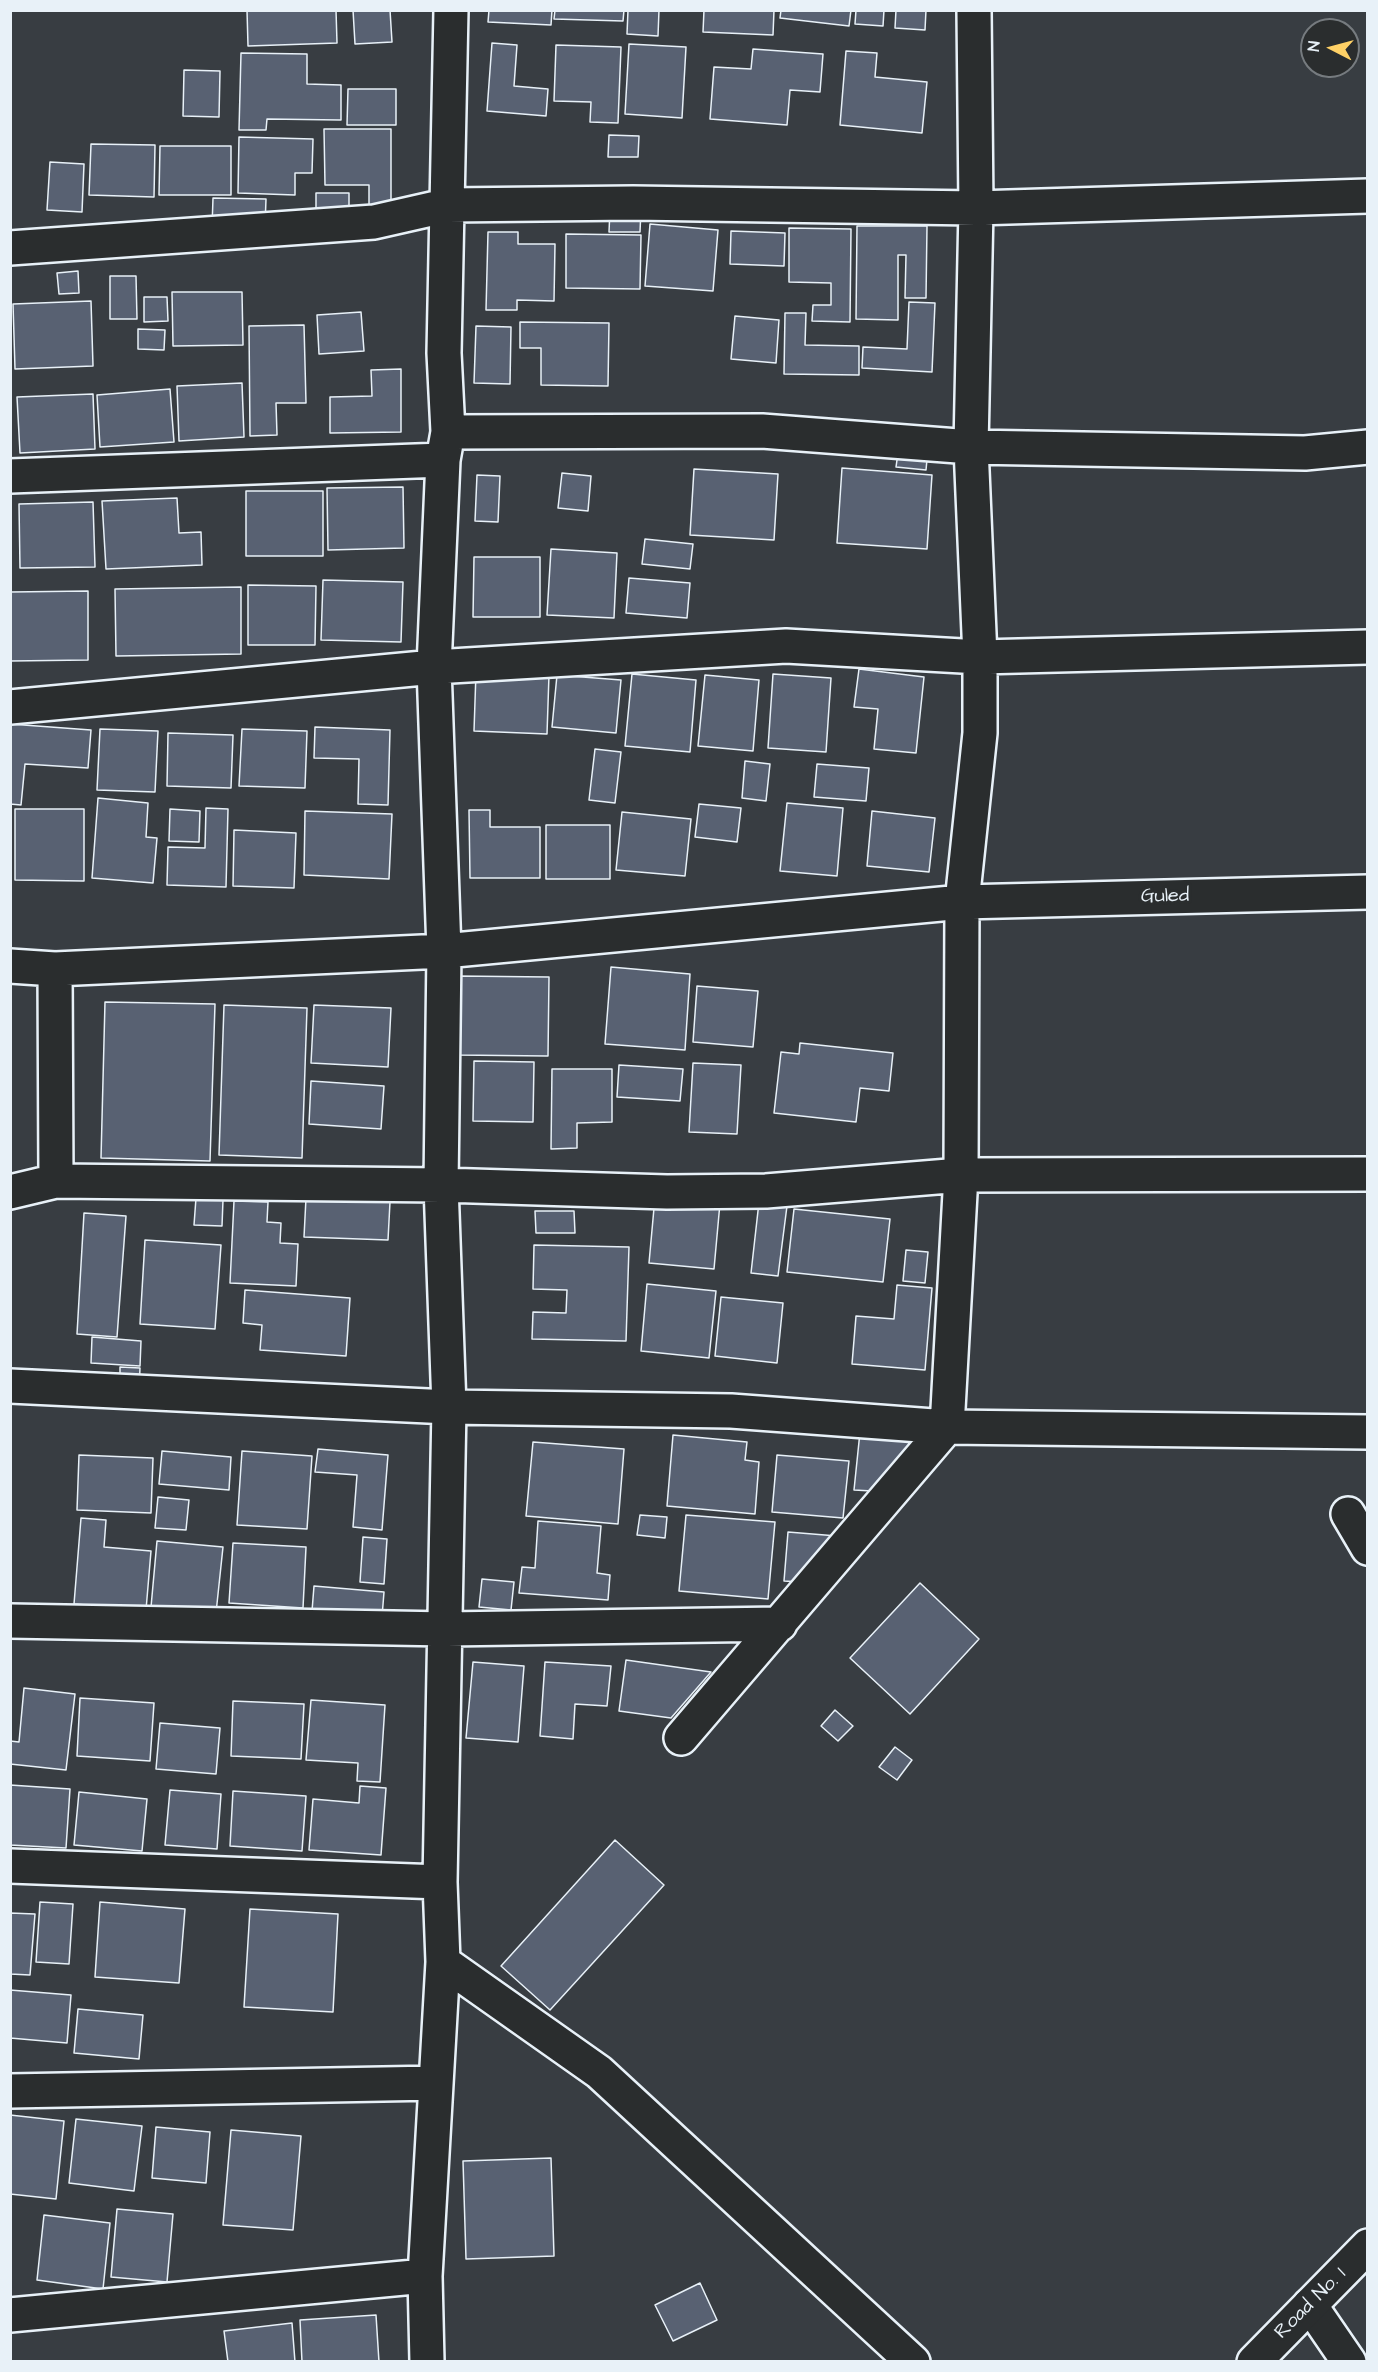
<!DOCTYPE html>
<html>
<head>
<meta charset="utf-8">
<style>
	body { margin:0 }
	#map { position:relative; width:1378px; height:2372px; overflow:hidden; background:#383d42; font-family:"Architects Daughter",sans-serif }
	canvas { display:block }
	.frame { position:absolute; inset:0; border:12px solid #e8f1f8; pointer-events:none }
	.north { position:absolute; left:1300px; top:18px; width:60px; height:60px; box-sizing:border-box; background:#2a2d2e; border:2px solid #767b7f; border-radius:50%; rotate:276deg; font-size:16px; font-weight:700; line-height:24px; text-align:center; color:#e8f1f8 }
	.north::after { content:''; display:block; margin:auto; width:21px; height:27px; background:#ffd166; clip-path:polygon(50% 0,100% 100%,50% 72%,0 100%) }
</style>
</head>
<body>
<div id="map">
<canvas width="1378" height="2372"></canvas>
<div class="frame"></div>
<div class="north">N</div>
</div>
<script>
const g = document.querySelector('canvas').getContext('2d');
g.lineJoin = 'round';
function fillPath(path, color) {
  g.fillStyle = color;
  g.fill(path, 'evenodd');
}
function strokePath(path, color, width, dash) {
  g.strokeStyle = color;
  g.lineWidth = width;
  g.lineCap = dash ? 'butt' : 'round';
  g.setLineDash(dash || []);
  g.stroke(path);
}
function write(font, color, halo, rows, align = 'center') {
  g.font = font + ' "Architects Daughter",sans-serif';
  g.lineWidth = 6;
  g.setLineDash([]);
  g.textBaseline = 'middle';
  g.strokeStyle = halo;
  g.fillStyle = color;
  for (const [text, x, y, turn = 0] of rows) {
    g.save();
    g.translate(x, y);
    g.rotate((+turn || 0) * Math.PI / 180);
    g.textAlign = isNaN(turn) ? turn : align;
    if (halo) g.strokeText(text, 0, 0);
    g.fillText(text, 0, 0);
    g.restore();
  }
}
const building = new Path2D(`
	M247,10H336L337,43L248,46Z
	M353,10H390L392,42L355,44Z
	M489,10H552L551,25L488,22Z
	M555,10H624L623,21L554,19Z
	M628,10H659L658,36L627,34Z
	M704,10H774L773,35L703,32Z
	M781,10H851L849,26L780,18Z
	M856,10H884L883,26L855,24Z
	M896,10H926L925,30L895,28Z
	M492,43L517,45L514,86L548,89L546,116L487,111Z
	M629,44L686,47L682,118L625,114Z
	M556,45L621,47L618,123L590,122L591,102L554,101Z
	M753,49L823,54L820,92L790,90L787,125L710,119L714,67L751,69Z
	M846,51L877,53L875,77L927,82L922,133L840,125Z
	M241,53L307,54V84L341,85V120L267,119L266,130H239Z
	M184,70L220,71L219,117L183,116Z
	M348,89H396V125H347Z
	M324,129H391V214L369,215V185H325Z
	M609,135L639,136L638,157H608Z
	M239,137L313,139L312,173H295V195L238,193Z
	M91,144L155,145L154,197L89,195Z
	M160,146H231V195H159Z
	M50,162L84,164L82,212L47,210Z
	M316,193H349V219H316Z
	M213,198L266,199L265,227H212Z
	M610,209H641L640,232H609Z
	M650,224L718,230L713,291L645,286Z
	M857,226H927L926,298H905L906,255H898V320L856,319Z
	M789,228L851,229L850,322L812,321L813,305H831V283L789,282Z
	M731,231L785,233L784,266L730,264Z
	M488,232H518V244H555L554,301L517,300V310H486Z
	M566,234L641,235L640,289L566,288Z
	M78,271L79,293L59,294L57,273Z
	M110,276H136L137,319H110Z
	M172,292H242L243,345L173,346Z
	M144,297H167L168,321L144,322Z
	M91,301L93,366L15,369L13,304Z
	M909,302L935,303L932,372L862,368L863,347L907,349Z
	M361,312L364,351L319,354L317,315Z
	M785,313H806L805,345L859,346V375L784,374Z
	M735,316L779,320L776,363L731,359Z
	M520,322L609,323L608,386L541,385V348H520Z
	M304,325L306,403H276L277,435L250,436L249,326Z
	M476,326L511,327L510,384L474,383Z
	M138,329L165,330L164,350L138,349Z
	M401,369V432L330,433V397L372,396L371,370Z
	M242,383L244,437L179,441L177,386Z
	M170,389L174,442L100,447L97,395Z
	M93,394L95,449L20,453L17,397Z
	M899,446L928,449L926,470L896,467Z
	M842,468L932,475L927,549L837,543Z
	M694,469L778,474L774,540L690,535Z
	M562,473L591,476L588,511L558,508Z
	M477,475L500,476L498,522L475,521Z
	M403,487L404,548L328,550L327,488Z
	M246,491H323V556H246Z
	M177,498L179,533L201,532L202,565L106,569L102,501Z
	M93,502L95,567L20,568L19,504Z
	M645,539L693,544L690,569L642,564Z
	M551,549L617,553L614,618L547,615Z
	M474,557H540V617H473Z
	M629,578L690,583L687,618L626,613Z
	M323,580L403,582L401,642L321,640Z
	M248,585L316,586L315,645H248Z
	M241,587V654L116,656L115,589Z
	M88,591V660L10,661V592Z
	M859,669L924,677L916,753L874,749L878,709L854,707Z
	M476,672L549,675L547,734L474,731Z
	M632,674L696,680L690,752L625,746Z
	M773,674L831,678L826,752L768,748Z
	M557,675L621,680L616,733L552,727Z
	M705,675L759,680L753,751L698,746Z
	M10,724L91,730L88,768L25,764L21,805L10,804Z
	M315,727L390,730L388,805L358,804L359,759L314,758Z
	M100,729L158,731L155,792L97,790Z
	M242,729L307,731L305,788L239,786Z
	M168,733L233,735L231,788L167,786Z
	M595,749L621,752L615,803L589,800Z
	M745,761L770,764L766,801L742,798Z
	M817,764L869,768L866,801L814,797Z
	M98,798L148,803L146,837L157,838L153,883L92,878Z
	M787,803L843,808L837,876L780,871Z
	M699,804L741,808L737,842L695,837Z
	M206,808L228,809L226,887L167,885L168,847L205,848Z
	M15,809H84V881L15,880Z
	M170,809L200,811L199,842L169,841Z
	M469,810H490V827H540V878H470Z
	M305,811L392,814L389,879L304,875Z
	M872,811L935,818L929,872L867,866Z
	M622,812L691,819L685,876L616,870Z
	M546,825H610V879H546Z
	M234,830L296,833L294,888L233,886Z
	M611,967L690,974L685,1050L605,1044Z
	M457,976L549,977L548,1056L456,1055Z
	M697,986L758,991L753,1047L693,1042Z
	M105,1002L215,1004L210,1161L101,1158Z
	M224,1005L307,1008L302,1158L219,1155Z
	M314,1005L391,1008L388,1067L311,1063Z
	M800,1043L893,1053L889,1091L860,1088L856,1122L774,1113L781,1052L799,1054Z
	M474,1061L534,1062L533,1122L473,1121Z
	M693,1063L741,1065L737,1134L689,1132Z
	M619,1065L683,1069L680,1101L617,1097Z
	M552,1069H612V1122L577,1123V1148L551,1149Z
	M311,1081L384,1086L381,1129L309,1124Z
	M655,1197L720,1203L714,1269L649,1263Z
	M196,1198L223,1200L222,1226L194,1225Z
	M306,1198L390,1202L388,1240L304,1237Z
	M234,1201L268,1202L267,1222L281,1223L280,1243L298,1244L296,1286L230,1283Z
	M759,1202L787,1206L778,1276L751,1273Z
	M794,1209L890,1219L883,1282L787,1272Z
	M535,1211H574L575,1233H536Z
	M84,1213L126,1216L117,1337L77,1334Z
	M145,1240L221,1245L215,1329L140,1324Z
	M534,1245L629,1247L626,1341L532,1339L533,1312L566,1313L567,1290L533,1289Z
	M906,1250L928,1252L925,1283L903,1281Z
	M647,1284L716,1291L709,1358L641,1351Z
	M897,1285L932,1288L925,1370L852,1364L856,1316L894,1319Z
	M245,1290L350,1298L346,1356L260,1350L262,1325L243,1323Z
	M721,1297L783,1303L777,1363L715,1356Z
	M92,1337L141,1341L140,1366L91,1363Z
	M120,1367L140,1368L139,1391L120,1390Z
	M860,1432L917,1438L872,1491L854,1490Z
	M673,1435L747,1442L745,1460L759,1462L755,1514L667,1506Z
	M533,1442L624,1449L618,1524L526,1516Z
	M318,1449L388,1455L382,1530L353,1527L357,1475L315,1472Z
	M162,1451L231,1457L229,1490L159,1484Z
	M242,1451L312,1456L307,1529L237,1525Z
	M79,1455L153,1458L151,1513L77,1510Z
	M777,1455L849,1461L843,1518L772,1512Z
	M158,1497L189,1500L186,1530L155,1528Z
	M640,1515L667,1517L665,1538L637,1535Z
	M686,1515L775,1522L768,1599L679,1591Z
	M81,1518L106,1520L104,1547L151,1551L146,1610L74,1604Z
	M538,1521L601,1526L597,1573L610,1575L608,1600L519,1593L522,1567L535,1568Z
	M788,1532L837,1536L800,1582L784,1581Z
	M363,1537L387,1539L384,1584L360,1582Z
	M157,1541L223,1547L216,1613L151,1607Z
	M233,1543L306,1547L303,1608L229,1603Z
	M482,1579L514,1582L511,1610L479,1607Z
	M920,1583L979,1639L910,1714L850,1658Z
	M314,1586L384,1592L382,1617L312,1611Z
	M626,1660L711,1672L671,1718L619,1711Z
	M473,1662L524,1666L518,1742L466,1738Z
	M545,1662L611,1666L607,1706L575,1704L573,1739L540,1736Z
	M24,1688L75,1694L66,1770L10,1764V1741L19,1742Z
	M80,1698L154,1703L150,1761L77,1756Z
	M311,1700L385,1705L380,1782L357,1781L358,1763L306,1760Z
	M233,1701L304,1704L301,1759L231,1756Z
	M835,1710L853,1726L838,1741L821,1726Z
	M160,1723L220,1728L216,1774L156,1769Z
	M895,1747L912,1760L897,1780L879,1767Z
	M10,1785L70,1789L66,1848L10,1845Z
	M360,1786L386,1788L381,1855L309,1850L313,1799L359,1803Z
	M170,1790L221,1794L217,1849L165,1845Z
	M233,1791L306,1796L302,1851L230,1846Z
	M79,1792L147,1799L142,1851L74,1845Z
	M615,1840L664,1885L550,2010L501,1966Z
	M40,1902L73,1904L69,1964L36,1962Z
	M100,1902L185,1909L179,1983L95,1977Z
	M250,1909L338,1914L333,2012L244,2007Z
	M10,1913L35,1914L30,1975L10,1974Z
	M10,1990L71,1995L67,2043L10,2038Z
	M78,2009L143,2015L139,2059L74,2053Z
	M10,2115L64,2121L56,2199L10,2194Z
	M76,2119L142,2126L134,2191L69,2183Z
	M156,2127L210,2132L206,2183L152,2178Z
	M231,2130L301,2136L293,2230L223,2225Z
	M551,2158L554,2256L466,2259L463,2161Z
	M117,2209L173,2214L167,2282L111,2277Z
	M44,2215L110,2223L103,2289L37,2280Z
	M700,2283L717,2320L673,2341L655,2305Z
	M376,2315L379,2362H302L300,2320Z
	M292,2323L295,2362H228L224,2331Z`);
fillPath(building, '#586172');
strokePath(building, '#e8f1f8', 1.5);
const minor = new Path2D(`
	M10,248L374,222L449,205L633,203L976,208L1368,196
	M448,432L762,431L971,447L1305,453L1368,447
	M10,476L443,460
	M10,707L434,667L786,646L980,657L1368,647
	M10,966L55,969L444,951L962,902L1368,892
	M55,969L56,1181
	M10,1192L56,1181L441,1185L667,1192L766,1191L961,1175L962,902L980,733V657L971,447L976,208L974,10
	M10,1386L449,1407L731,1411L947,1427L1368,1432
	M1348,1514L1368,1548
	M10,1621L447,1629L780,1624
	M681,1738L947,1427L961,1175L1368,1174
	M10,1866L440,1882
	M443,1962L599,2072L913,2362
	M10,2091L436,2083
	M1310,2305L1349,2362
	M10,2315L425,2276
	M427,2362L425,2276L443,1962L440,1882L449,1407L441,1185L444,951L434,667L443,460L448,432L444,353L451,10`);
const highway = new Path2D(`
	M1254,2362L1368,2246`);
strokePath(minor, '#e8f1f8', 38);
strokePath(highway, '#e8f1f8', 38);
strokePath(minor, '#2a2d2e', 33);
strokePath(highway, '#2a2d2e', 33);
write('20px', '#e8f1f8', '#2a2d2e', [
	["Guled",1165,897,-1],
	["Road No. 1",1311,2304,-45]
]);
</script>
</body>
</html>
